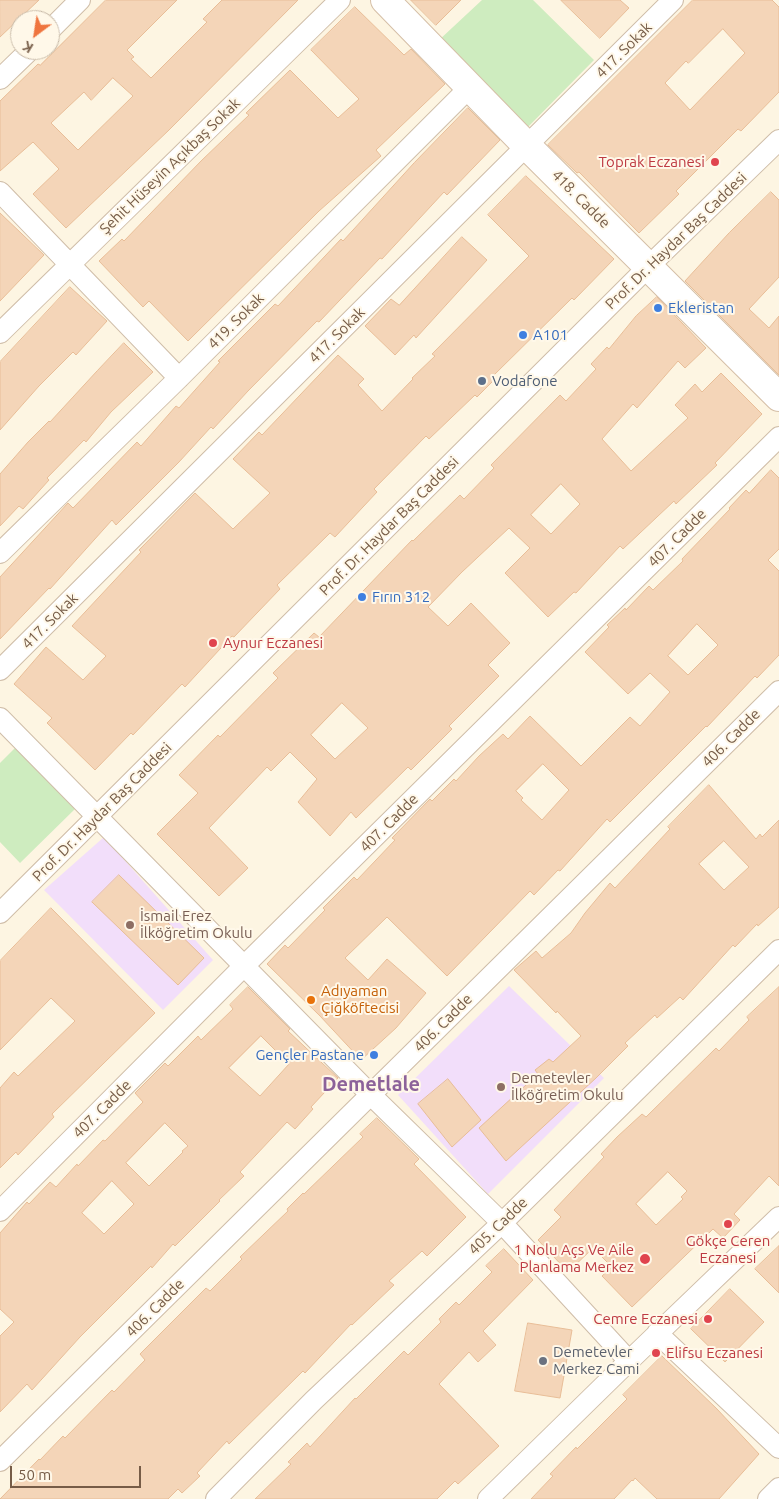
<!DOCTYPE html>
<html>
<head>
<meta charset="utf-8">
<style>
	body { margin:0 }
	#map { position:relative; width:779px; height:1499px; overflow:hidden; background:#fdf5e2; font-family:Ubuntu,sans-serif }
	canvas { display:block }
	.north { position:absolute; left:10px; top:10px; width:50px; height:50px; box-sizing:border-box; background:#fff8e9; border:1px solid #c8baa8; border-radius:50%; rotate:211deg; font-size:14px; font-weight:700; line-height:20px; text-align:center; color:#765c47 }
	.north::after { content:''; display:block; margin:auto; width:18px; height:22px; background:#ef753f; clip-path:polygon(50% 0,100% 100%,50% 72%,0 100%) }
	.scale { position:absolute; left:10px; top:1466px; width:131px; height:22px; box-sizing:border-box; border:2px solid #765c47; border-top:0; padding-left:6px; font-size:15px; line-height:18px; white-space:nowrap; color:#765c47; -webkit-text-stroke:4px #fff8e9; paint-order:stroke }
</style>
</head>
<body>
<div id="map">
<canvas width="779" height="1499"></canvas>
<div class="north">K</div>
<div class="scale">50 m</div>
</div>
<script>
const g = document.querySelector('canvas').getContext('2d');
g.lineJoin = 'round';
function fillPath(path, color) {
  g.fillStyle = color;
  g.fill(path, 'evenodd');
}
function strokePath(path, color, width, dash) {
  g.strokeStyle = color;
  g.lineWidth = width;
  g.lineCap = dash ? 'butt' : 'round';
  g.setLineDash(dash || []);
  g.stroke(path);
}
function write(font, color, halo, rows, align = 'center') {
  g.font = font + ' Ubuntu,sans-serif';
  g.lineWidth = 4;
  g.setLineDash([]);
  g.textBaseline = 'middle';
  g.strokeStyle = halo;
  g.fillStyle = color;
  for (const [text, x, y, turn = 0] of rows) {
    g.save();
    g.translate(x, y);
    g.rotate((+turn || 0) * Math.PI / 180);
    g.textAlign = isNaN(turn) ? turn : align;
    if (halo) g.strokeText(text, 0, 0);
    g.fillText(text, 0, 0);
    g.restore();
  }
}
fillPath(new Path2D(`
	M104,837L213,960L163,1010L44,890Z
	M509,986L604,1078L488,1194L398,1095Z`), '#f2defa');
fillPath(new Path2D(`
	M482,0H533L594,60L525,130L438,41Z
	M17,746L76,808L20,863L0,842V763Z`), '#ceecbf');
const building = new Path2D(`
	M0,0H39L0,37Z
	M106,0H177L127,50L134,57L131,59L151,78L207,22L203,19L222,0H298L169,130L66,228L33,194L59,169L33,142L0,171V101L38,64L40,65ZM113,78L133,96L78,150L51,123L84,92L91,100Z
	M411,0H461L436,25Z
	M561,0H620L629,8L600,38Z
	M693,0H772L779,7V92L741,131L738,129L676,191L679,194L639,233L579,172L577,173L548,145ZM723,29L745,53L690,110L665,83L686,61L688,63Z
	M355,7L404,55L411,49L445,84L376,150L381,156L319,211L188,341L149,301L143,307L99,261L122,239L124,241L201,161L249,115L246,113L290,70L338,118L359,99L311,50Z
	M468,108L500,140L447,195L444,192L382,259L380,258L319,322L317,321L248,391L213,429L211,427L179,462L116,525L112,520L50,589L49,588L0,639V577L68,503L73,508L137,442L141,446L176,406L179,408L220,362L218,361L275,304L278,306L341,239L343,241L414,163Z
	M526,176L614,259L574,300L572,298L493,376L496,378L477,397L475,395L429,439L426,436L374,489L377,492L335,537L330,533L277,585L280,589L234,637L232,636L185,687L182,684L133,735L131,733L95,770L47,723L52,718L14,684L46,647L83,680L106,656L72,626L141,552L139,550L195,493L233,529L270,493L233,459L259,432L262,435L338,355L364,379L358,385L382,411L413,379L412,378L435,356L432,354L529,256L488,215Z
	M771,192L779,200V277L749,309L769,328L779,316V375L685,281L729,233Z
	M0,213L44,255L0,301Z
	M462,237L487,260L416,338L414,335L395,355L365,326L391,299L399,305Z
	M70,287L107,321L76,355L73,352L39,386L0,430V362Z
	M657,297L706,348L685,368L678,361L637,408L633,404L602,439L631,471L688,418L675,405L695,384L702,392L721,373L762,414L715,463L717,465L676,504L674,501L623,549L620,546L576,593L574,592L548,617L505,573L530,548L509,528L462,572L428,607L448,626L471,603L510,643L488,665L499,676L449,726L452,729L411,770L408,767L356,818L351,812L330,836L298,802L317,779L290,752L271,771L267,767L209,828L248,868L219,896L157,834L198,793L179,775L218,735L220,737L278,678L273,673L314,633L319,637L412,540L413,541L460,495L464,499L494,468L491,465L560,395L566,401L596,369L591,364L607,347L609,349L636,316ZM561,484L580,504L551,534L531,515ZM342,703L368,728L335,759L311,735Z
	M124,343L153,372L111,412L86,442L84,440L47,478L49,480L23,509L19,506L0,526V474L28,442L49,421L50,422L97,371Z
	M771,470L779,478V549L768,560L779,571V655L757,678L755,676L707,727L706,726L610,822L607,819L560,871L558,870L534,895L530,891L447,976L387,917L345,958L368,980L387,959L426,993L396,1028L361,1060L320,1016L267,964L285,945L288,948L325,910L323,908L354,877L357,880L395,840L392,838L430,799L432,801L454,779L456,781L479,756L503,734L508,739L530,716L581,766L630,717L640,726L670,692L650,673L628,694L585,652L609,627L607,625L625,608L626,610L649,586L653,590L683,561L682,559L730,509L729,508L746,490L749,493ZM697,624L718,645L688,675L668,656ZM543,764L569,790L542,820L521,800L523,798L516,791Z
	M709,785L756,839L760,834L762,837L779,820V907L758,926L757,924L735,947L733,945L683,1000L680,997L657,1018L655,1015L625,1043L628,1046L596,1078L506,1161L479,1128L538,1074L535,1070L549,1059L553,1062L581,1036L557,1011L556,1013L514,970L536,951L542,958L571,933L585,913L610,883L615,888L670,829L668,827ZM724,841L749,867L724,890L699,864Z
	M119,875L204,958L178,985L92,902Z
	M51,908L155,1013L52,1114L54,1117L18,1155L16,1152L0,1168V1088L14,1072L18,1076L75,1021L51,998L0,1050V961Z
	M248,987L290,1029L288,1031L338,1078L311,1107L313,1109L295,1129L287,1122L240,1172L244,1176L219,1200L220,1201L175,1246L173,1244L152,1268L151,1266L80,1337L32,1390L27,1384L0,1412V1336L14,1322L0,1309V1233L27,1202L29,1204L50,1182L56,1187L77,1164L78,1166L103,1140L105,1141L143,1102L135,1093L165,1063L168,1066L198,1036L201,1040L233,1009L230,1005ZM261,1036L289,1064L260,1096L229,1068ZM165,1123L188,1146L182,1151L183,1152L149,1186L126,1163ZM112,1181L134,1204L104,1234L82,1213Z
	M779,987V1186L769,1176L734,1214L740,1220L723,1238L713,1229L632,1307L602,1276L612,1267L593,1248L568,1272L538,1240L561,1217L554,1210L604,1157L601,1154L617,1137L642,1114L646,1117L716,1048L719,1051L749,1020L747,1017ZM668,1172L687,1191L681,1197L683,1199L656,1225L636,1204Z
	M448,1079L481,1120L452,1147L418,1104Z
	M377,1118L419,1159L414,1164L466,1217L427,1256L422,1251L389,1281L394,1285L352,1325L351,1324L305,1373L303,1371L229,1444L227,1441L197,1473L200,1476L182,1493L178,1489L168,1499H0L39,1459L40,1460L63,1436L65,1438L112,1390L114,1392L145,1360L140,1354L206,1288L210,1291L242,1259L240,1257L288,1211L287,1209L303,1193L304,1194L363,1137L360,1134Z
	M779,1246V1293L755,1269Z
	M504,1249L533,1280L483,1331L496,1345L478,1362L469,1352L439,1384L499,1446L458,1484L455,1481L437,1499H255L291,1464L288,1462L307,1443L310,1447L355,1398L356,1399L404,1351L408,1355L441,1322L439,1319L456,1302L459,1305L492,1272L486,1266Z
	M730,1289L764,1322L725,1362L691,1329Z
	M528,1323L572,1330L560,1398L515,1391Z
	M662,1356L717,1409L759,1454L719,1499H657L635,1478L633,1481L632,1480L614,1499H531L553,1476L550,1474L576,1447L577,1449L627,1399L623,1395Z`);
fillPath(building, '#f4d5b8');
strokePath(building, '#e8bd97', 1);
const street = new Path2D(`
	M50,30L80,0
	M0,79L30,50
	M0,192L179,378
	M0,333L340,0
	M0,553L179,378L470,87
	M0,670L673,0
	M0,718L371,1095L502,1223L629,1361
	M0,913L649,266L779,140
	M0,1211L244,966L779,437
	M657,1333L779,1448
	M0,1461L779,691
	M216,1499L314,1400L502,1223L779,950
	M488,1499L629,1361L779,1217
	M768,1499L779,1488`);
const secondary = new Path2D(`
	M385,0L527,146L779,397`);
strokePath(street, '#cfbda8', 22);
strokePath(secondary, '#d5bfa7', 30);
strokePath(street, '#fff', 20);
strokePath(secondary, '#fff', 28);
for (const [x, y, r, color] of [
	[715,162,5,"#e0444e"],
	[658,308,5,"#3f7fe0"],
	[523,335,5,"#3f7fe0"],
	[482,381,5,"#5c6f8a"],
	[362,597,5,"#3f7fe0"],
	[213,643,5,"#e0444e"],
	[130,925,5,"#8d6e63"],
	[311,1000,5,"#e8710a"],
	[374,1055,5,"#3f7fe0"],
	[501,1087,5,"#8d6e63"],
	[728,1224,5,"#e0444e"],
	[645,1259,6,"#e0444e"],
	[708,1319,5,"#e0444e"],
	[656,1353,5,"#e0444e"],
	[543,1361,5,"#6b7280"]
]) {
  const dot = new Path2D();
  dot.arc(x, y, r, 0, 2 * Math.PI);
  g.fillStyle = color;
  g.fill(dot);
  strokePath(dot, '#fff8e9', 2);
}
write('15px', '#765c47', '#fff8e9', [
	["417. Sokak",624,50,-45],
	["Şehit Hüseyin Açıkbaş Sokak",170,166,-44],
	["418. Cadde",581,199,45],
	["Prof. Dr. Haydar Baş Caddesi",676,241,-44],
	["419. Sokak",236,321,-45],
	["417. Sokak",337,335,-45],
	["Prof. Dr. Haydar Baş Caddesi",389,526,-45],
	["407. Cadde",677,538,-45],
	["417. Sokak",50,621,-45],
	["406. Cadde",731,738,-45],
	["Prof. Dr. Haydar Baş Caddesi",102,812,-45],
	["407. Cadde",389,823,-45],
	["406. Cadde",443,1023,-45],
	["407. Cadde",102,1109,-45],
	["405. Cadde",498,1226,-44],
	["406. Cadde",155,1308,-45]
]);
write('15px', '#be3a42', '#fff8e9', [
	["Toprak Eczanesi",705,162],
	["Aynur Eczanesi",223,643,"left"],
	["Gökçe Ceren",728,1241,"center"],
	["Eczanesi",728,1258,"center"],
	["1 Nolu Açs Ve Aile",634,1250],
	["Planlama Merkez",634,1267],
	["Cemre Eczanesi",698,1319],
	["Elifsu Eczanesi",666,1353,"left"]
], 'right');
write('15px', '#366cbe', '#fff8e9', [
	["Ekleristan",668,308],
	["A101",533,335],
	["Fırın 312",372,597],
	["Gençler Pastane",364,1055,"right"]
], 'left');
write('15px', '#4e5e75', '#fff8e9', [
	["Vodafone",492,381]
], 'left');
write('15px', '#785e54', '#fff8e9', [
	["İsmail Erez",140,916],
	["İlköğretim Okulu",140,933],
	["Demetevler",511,1078],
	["İlköğretim Okulu",511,1095]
], 'left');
write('15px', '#c56008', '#fff8e9', [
	["Adıyaman",321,991],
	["Çiğköftecisi",321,1008]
], 'left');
write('15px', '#5b616d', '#fff8e9', [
	["Demetevler",553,1352],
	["Merkez Cami",553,1369]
], 'left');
write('bold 20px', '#8c629a', '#fff8e9', [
	["Demetlale",371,1084]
]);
</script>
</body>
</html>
